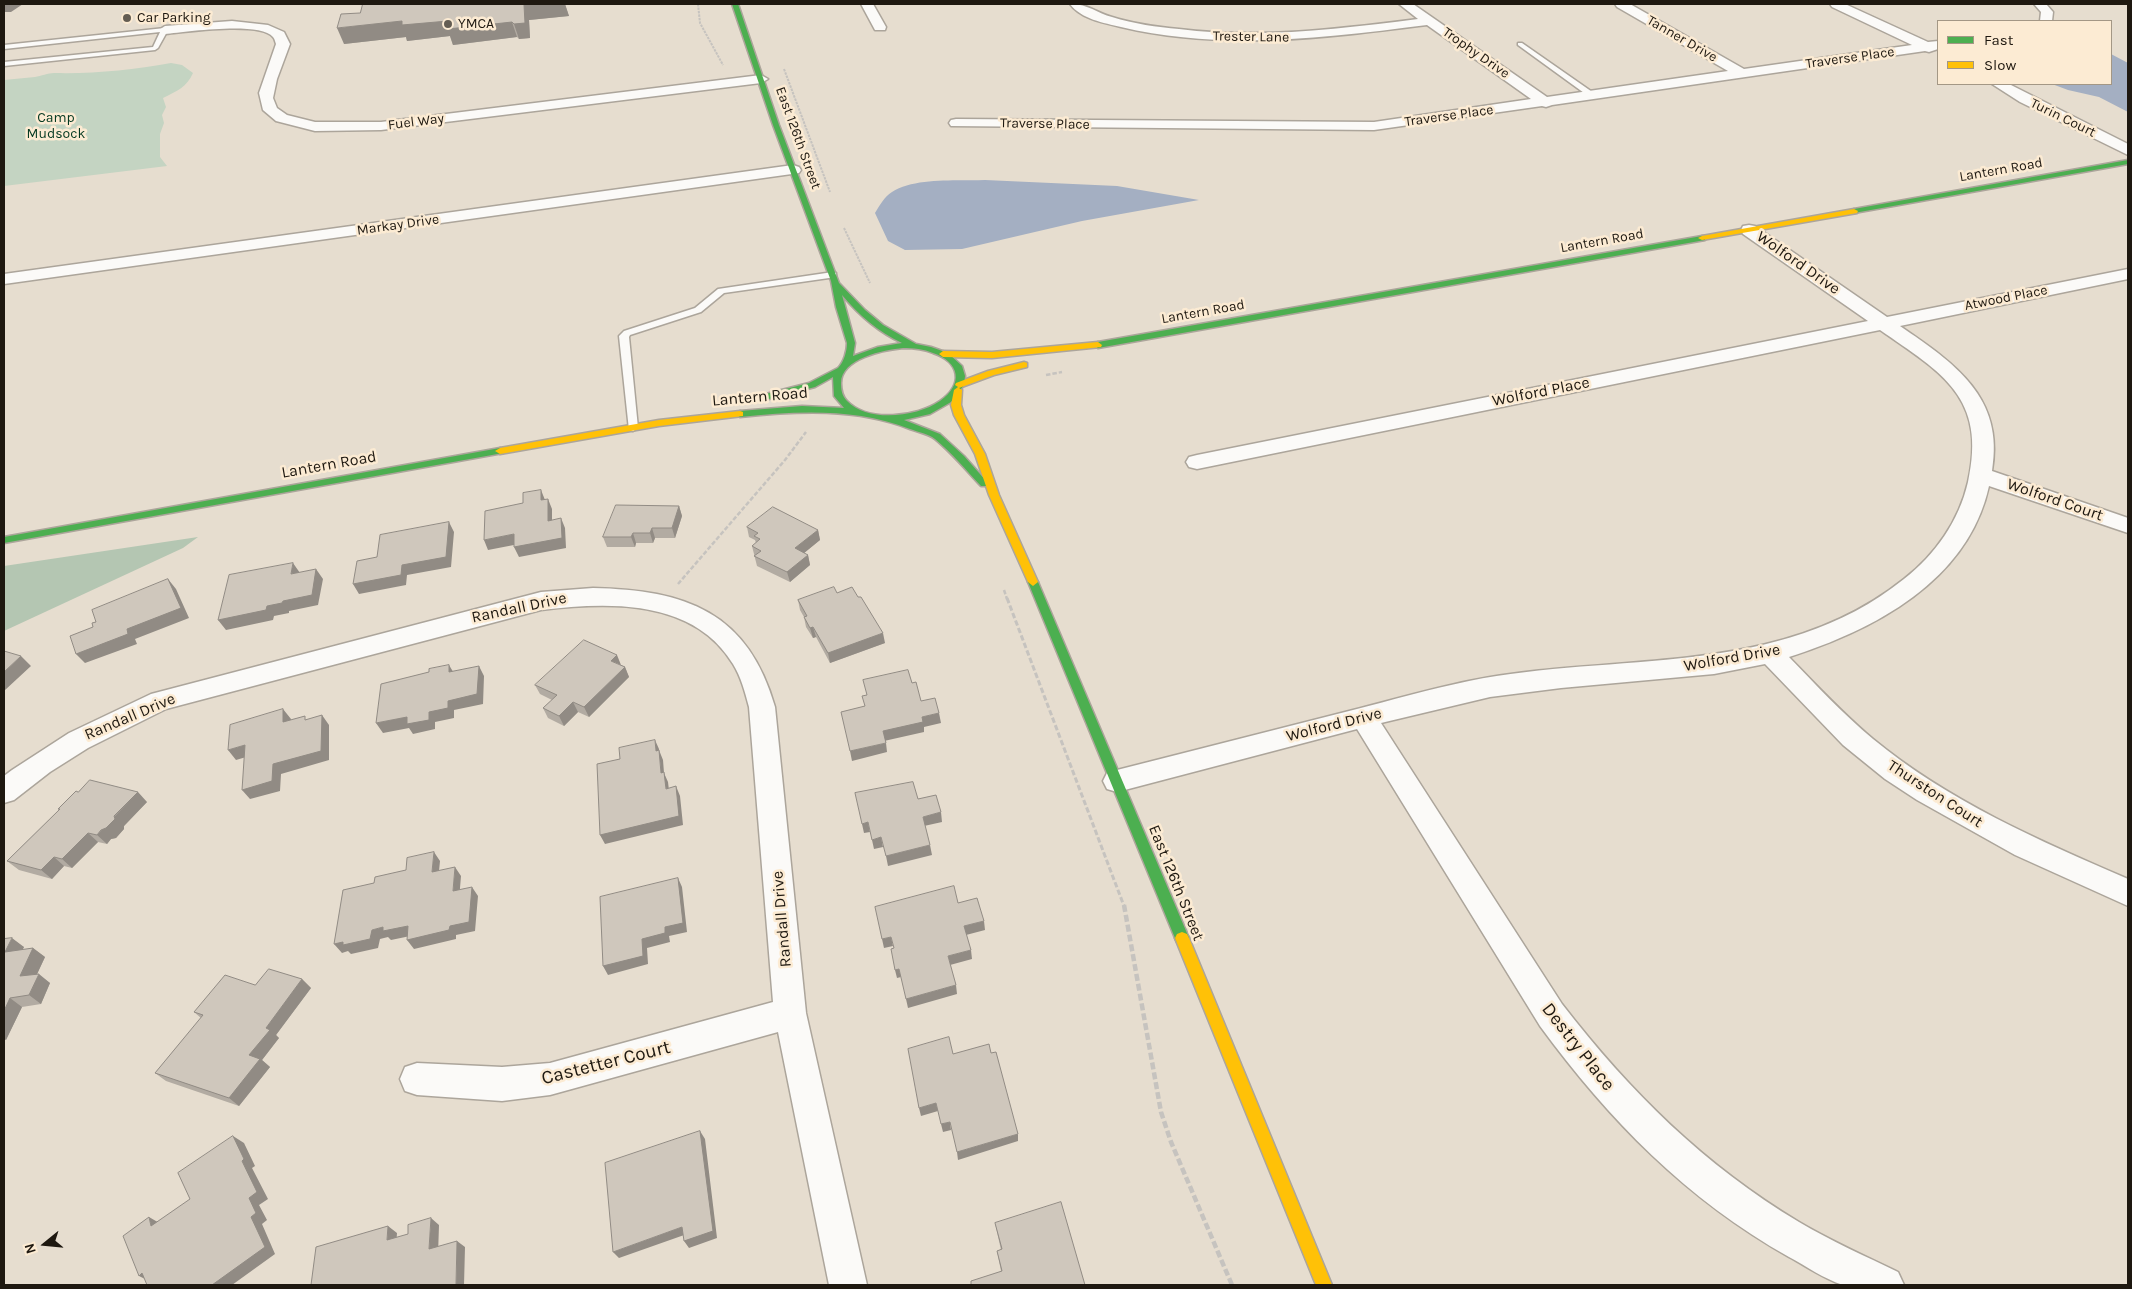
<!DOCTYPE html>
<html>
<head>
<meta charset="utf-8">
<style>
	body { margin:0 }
	#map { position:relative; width:2132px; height:1289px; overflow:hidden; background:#e6ddcf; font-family:Karla,sans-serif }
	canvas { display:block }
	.frame { position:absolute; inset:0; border:5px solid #1e1810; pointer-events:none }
	.legend { position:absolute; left:1937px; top:20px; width:175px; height:65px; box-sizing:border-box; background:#fcebd3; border:1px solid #a39785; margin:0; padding:6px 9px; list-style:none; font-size:15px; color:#1e1810 }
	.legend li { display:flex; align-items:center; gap:10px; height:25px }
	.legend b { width:25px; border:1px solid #a39785 }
	.north { position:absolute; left:20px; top:1219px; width:50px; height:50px; -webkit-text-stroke:4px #fcebd3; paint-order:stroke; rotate:253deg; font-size:14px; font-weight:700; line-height:20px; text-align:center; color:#1e1810 }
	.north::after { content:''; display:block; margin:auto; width:18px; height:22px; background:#1e1810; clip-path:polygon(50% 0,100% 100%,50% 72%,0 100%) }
</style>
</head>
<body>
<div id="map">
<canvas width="2132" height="1289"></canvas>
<div class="frame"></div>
<ul class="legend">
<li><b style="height:6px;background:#4caf50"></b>Fast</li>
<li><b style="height:6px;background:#ffc107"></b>Slow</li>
</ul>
<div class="north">N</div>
</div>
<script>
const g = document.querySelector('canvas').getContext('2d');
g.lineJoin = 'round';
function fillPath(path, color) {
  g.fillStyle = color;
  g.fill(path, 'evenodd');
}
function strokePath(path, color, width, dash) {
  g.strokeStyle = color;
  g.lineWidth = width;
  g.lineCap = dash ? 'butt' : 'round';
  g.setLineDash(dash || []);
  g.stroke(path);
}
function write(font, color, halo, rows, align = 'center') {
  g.font = font + ' Karla,sans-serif';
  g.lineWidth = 5;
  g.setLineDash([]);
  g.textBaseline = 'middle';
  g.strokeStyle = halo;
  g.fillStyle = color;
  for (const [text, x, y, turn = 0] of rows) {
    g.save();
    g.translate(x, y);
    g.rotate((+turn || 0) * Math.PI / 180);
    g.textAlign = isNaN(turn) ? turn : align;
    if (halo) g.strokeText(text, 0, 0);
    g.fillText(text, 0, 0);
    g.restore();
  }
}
fillPath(new Path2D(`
	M171,63L182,65L193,73C187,87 177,91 163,98L166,107L162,115L164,123L160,134V157L167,166L4,186V80C14,79 25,78 35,77C41,76 48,73 54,73C93,74 132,70 171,63Z`), '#c4d4c2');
fillPath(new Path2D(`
	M198,537L183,548L4,631V566Z`), '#b4c6b2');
fillPath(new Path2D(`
	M2111,54L2128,63V112L2099,97L2068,90L2052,84H2111Z
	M985,180L1117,186L1199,200L1082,221L962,249L905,250L888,241L875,213C880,205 884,197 892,192C915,177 958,181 985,180Z`), '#a4afc2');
const lane = new Path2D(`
	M165,28L168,30L158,48L155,50L4,66V62L153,47L160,32L4,49V45Z
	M1518,43H1522L1598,96L1591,98L1518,45Z
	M833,272L836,273V277L724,293L701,312L630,335L629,337L638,428L633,431L629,430L619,336L624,331L695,308L718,289Z`);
const street = new Path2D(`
	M861,4H873L886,27L885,30H875Z
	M1070,4C1086,3 1097,13 1112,17C1134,24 1157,27 1179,29C1259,39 1339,29 1418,19L1399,4H1413L1547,97L1728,71L1617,7L1615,4H1630L1744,69L1912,45L1832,7L1830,4H1845L1928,42L1938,41V49L1929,52L1925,51L1552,105L1546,107L1542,106L1374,130L951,126L949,123L951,120L956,119L1374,122L1531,99L1427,25C1325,38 1222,51 1121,27C1104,23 1081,19 1070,4Z
	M2034,4H2046L2053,12L2052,21H2040L2041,12Z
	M232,21L268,25L284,32L290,44L277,79L273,98L277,108L287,115L315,122H381L761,75L768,79L761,83L381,130L315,131L276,121L263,110L259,93L276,44C275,42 275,39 273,37C260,21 185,32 165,34L159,30L165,26Z
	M1992,84H2009L2128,144V155L2020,102Z
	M793,165L799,167L801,170L799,173L4,284V274Z
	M1749,225L1755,226L1887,317L2128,269V279L1900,326C1954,363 2005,397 1992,471L2128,518V533L1989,486C1968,581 1874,630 1789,657C1816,685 1843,714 1873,739C1948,801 2040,841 2128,879V906L2015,855L1917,800L1885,779L1843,745L1765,664L1714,674L1561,688L1490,697L1381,723L1562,1004C1630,1092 1704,1165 1799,1222C1831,1241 1865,1256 1898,1272L1904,1285C1888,1285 1856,1289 1843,1285C1824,1279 1806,1266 1789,1257C1686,1199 1609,1120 1540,1026L1357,729L1117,792L1107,789L1103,781L1107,773L1117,770C1196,750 1274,730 1353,710C1392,700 1430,689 1469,681C1616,651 1778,680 1904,579C1935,555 1959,521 1968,482C1987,397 1942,373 1880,330L1197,469L1189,467L1186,462L1189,457L1197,455L1868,321L1743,234L1741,230L1743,226Z
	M593,588C686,590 748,612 775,707L806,1013L867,1285H829L778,1032L550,1095L502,1101L417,1095L405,1091L400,1079L405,1067L417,1063L502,1067L550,1063L773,1002L749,707C745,692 741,677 733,664C693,598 607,602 541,610L166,709L88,748L50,772L14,800L4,803V776L12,770L69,733L151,694L541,592Z`);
const fast = new Path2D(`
	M732,4H738L779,125L839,283L865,310L883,325L916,344L931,347L948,353L962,366L965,376L964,385L951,402L930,414L904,420L940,434L964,456L987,482L989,484L987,486H981C966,470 952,453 935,439C929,434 918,432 910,429C856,408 798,411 740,417L735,414L740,411L802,406L844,408L834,396L833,377L815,387L765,400L760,397L762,395L809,383L838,368C844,362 847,351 847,343L836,307L831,281L773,125ZM842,295C858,314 878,332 902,343L878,347L853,356L855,343ZM903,348C913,348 924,349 933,353C960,362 964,384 940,401C917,417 868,423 847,401C842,396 841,390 841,383C841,358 884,350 903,348Z
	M2128,160V164L1854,213L1850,211L1854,209Z
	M1702,236H1705V240L1098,348L1094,345L1098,342Z
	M500,448L503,449V453L4,543V537Z
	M1033,578L1038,582L1189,938L1187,942L1182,944L1177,942L1175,938L1028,582Z`);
const slow = new Path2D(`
	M1854,209L1858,211L1857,213L1702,240L1698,238L1702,236Z
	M1098,342L1102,345L1101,347L992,358L943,357L939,354L943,351L992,352Z
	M1024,362L1027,363V367L994,375L959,388L962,390L961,405L964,415L985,454L999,495L1038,582L1033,586L1028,582L989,495L975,454L954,415L951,405L954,390L958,387L955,385L956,383L988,371Z
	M740,411L743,412V416L659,426L500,454L495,451L500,448L659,420Z
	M1182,932L1187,934L1189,938L1332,1285H1316L1175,938L1177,934Z`);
strokePath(lane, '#aca59b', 3);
strokePath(street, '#aca59b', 3);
strokePath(fast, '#aca59b', 3);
strokePath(slow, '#aca59b', 3);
strokePath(new Path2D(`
	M698,4L700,23L723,65
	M784,69L830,192
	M844,228L870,283`), '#c6c3bf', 2, [2.5, 1]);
strokePath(new Path2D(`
	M1046,375L1062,372
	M678,584L785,460L806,432
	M1004,590L1007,599`), '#c6c3bf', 2.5, [4.5, 2]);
strokePath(new Path2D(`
	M1007,598L1124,906`), '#c6c3bf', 3, [5.5, 2.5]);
strokePath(new Path2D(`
	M1124,905L1161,1112L1171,1142L1232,1285`), '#c6c3bf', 4.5, [7, 3]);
fillPath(lane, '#fbfaf8');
fillPath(street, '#fbfaf8');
fillPath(fast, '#4caf50');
fillPath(slow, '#ffc107');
fillPath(new Path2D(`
	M363,4H565L569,16L529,20L530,38L519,39L517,37L453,45L450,36L407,41L406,37L344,44L360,13Z
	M679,506L682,516L675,538H655L653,543H636L635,547H607L603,537Z
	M747,527L818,530L820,540L804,553L808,555L810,565L790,582L757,566L752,546L756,543L755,540L749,537Z
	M837,593L885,643L830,663L816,637L813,638L806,627L804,617L800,610L798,600Z
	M621,665L625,667L629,677L589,717L578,712L564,726L548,718L543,708L552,700L540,694L535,685Z
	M78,792L147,802L124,826V829L116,838L111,839L107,844L98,842L72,868L64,866L52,879L19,870L7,861L59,810L58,809Z
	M4,939L24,947L22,950L33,948L45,957L37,974L50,983L41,1004L22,1007L6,1040H4Z
	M302,979L311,988L276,1035L279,1038L262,1060L270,1067L239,1106L166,1081L155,1073L201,1018L194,1012L255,985Z
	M995,1223L1085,1285L1001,1271L997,1251L1001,1250Z`), '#b2aba2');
fillPath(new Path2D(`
	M4,4H23L11,12H4Z
	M533,4H565L569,16L529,20L530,38L519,39L514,24L524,5Z
	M402,21H448L512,22L517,37L453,45L450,36L407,41L406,37L344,44L337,28Z
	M541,490L545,500H541Z
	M548,499L552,509V531L548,521Z
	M679,506L682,516L675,538L672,528Z
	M561,518L565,528L566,548L519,557L514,547Z
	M449,522L454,532L451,567L407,575L406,585L359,594L353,584Z
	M652,528L655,538L653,543L650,533Z
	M818,530L820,540L798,558L795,548Z
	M633,533L636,543L635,547L631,537Z
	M514,534L519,544L488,550L484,540Z
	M808,555L810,565L790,582L787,572Z
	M293,563L300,573L291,574Z
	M316,569L323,579L318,605L289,611V613L274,616L273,620L226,630L218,620L283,601Z
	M168,579L176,589L189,618L135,639L137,644L85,663L76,654L127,629Z
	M813,627L816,637L813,638L810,628Z
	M883,633L885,643L830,663L828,653Z
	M617,655L621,665L611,661Z
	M21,656L31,666L4,691V672Z
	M449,665L455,675L449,672Z
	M479,666L484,676L483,704L454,710V718L435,722V729L413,734L409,728L383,733L376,723L429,712Z
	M625,667L629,677L589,717L584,707Z
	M573,702L578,712L564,726L559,716Z
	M283,709L291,719L290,732L283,722Z
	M939,713L941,723L924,727V732L884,741L883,731L922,717Z
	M322,715L329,725V760L281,774L280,791L250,799L242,790L273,764Z
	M655,740L659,749L660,761L656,751Z
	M886,743L887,752L852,761L850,751Z
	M245,745L253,755L236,760L228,750Z
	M659,750L663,760L664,773L668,782L670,799L661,773Z
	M676,786L680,796L683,825L605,844L600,835Z
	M138,792L147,802L124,826V829L116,838L111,839L107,844L97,835Z
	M941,812L942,822L924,826L923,817Z
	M868,822L870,832L864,833L862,824Z
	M88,833L98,842L72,868L62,859Z
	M881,837L883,847L874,849L872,840Z
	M930,845L932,855L888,866L886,856Z
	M434,852L440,861L438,881L432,872Z
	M54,857L64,866L52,879L41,870Z
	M455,867L461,876L459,900L453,891Z
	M678,878L682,887L687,932L669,936L670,942L647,948L648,964L608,975L603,966L642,939Z
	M472,887L478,896L475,931L456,935V939L414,949L407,940L450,926Z
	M984,921L985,930L966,935L964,926Z
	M408,926L415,935L391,940L388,937L380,939L378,948L351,954L348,951L342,953L334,944L372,930L383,927Z
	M891,937L893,946L884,948L882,939Z
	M12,938L24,947L17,961L5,952Z
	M33,948L45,957L32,985L20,976Z
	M971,950L972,959L950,965L948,956Z
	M899,969L901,977L897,978L895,970Z
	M39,974L50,983L41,1004L29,995Z
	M302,979L311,988L276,1035L279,1038L262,1060L270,1067L239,1106L229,1098L249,1055L266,1028Z
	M956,985L957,994L908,1008L906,999Z
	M10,998L22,1007L6,1040L4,1038V1011Z
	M936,1103L938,1111L921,1116L919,1108Z
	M950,1122L951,1130L943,1132L941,1124Z
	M700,1131L705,1139L717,1238L689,1248L684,1241Z
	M1018,1134V1141L958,1160L957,1152Z
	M233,1136L244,1143L255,1166L252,1168L268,1199L259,1205L267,1220L262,1224L275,1254L232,1285H212L251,1217L242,1161Z
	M149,1217L161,1224L151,1226Z
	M431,1218L439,1225L438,1255L429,1249Z
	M388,1226L397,1233L396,1247L387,1240Z
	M682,1227L687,1234L619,1258L613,1252Z
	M457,1241L465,1247L464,1285H456Z
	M142,1273L151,1282L139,1276Z`), '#918b84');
const building = new Path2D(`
	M363,4H533L524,5L525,23L514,24L512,22L448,29V21L402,25V21L337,28L341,14L360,13Z
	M541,490V500L548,499V521L561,518L562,538L514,547V534L484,540L485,511L523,503V493Z
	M616,505L679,506L672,528H652L650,533H633L631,537H603Z
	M773,507L818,530L795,548L808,555L787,572L754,556L761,551L752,546L760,539L754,536L758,533L747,527Z
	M449,522L446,557L402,565L401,575L353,584L357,561L377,557L380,535Z
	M293,563L291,574L316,569L312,595L283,601L282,603L267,606L266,610L218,620L229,575Z
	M168,579L181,608L127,629L128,634L76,654L70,636L93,627L92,623L96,622L92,610Z
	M834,587L837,593L852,587L858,597H861L883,633L828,653L813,627L810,628L804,617L807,616L798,600Z
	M584,640L617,655L611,661L625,667L584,707L573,702L559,716L543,708L557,695L535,685Z
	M4,651L21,656L4,672Z
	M449,665V672L479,666L477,694L448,701V708L429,712V720L407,724V717L376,723L381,684L429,672V669Z
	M908,670L912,683L916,682L921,701L935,698L939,713L922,717L923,722L883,731L886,743L850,751L841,712L865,706L862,696L867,695L863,680Z
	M283,709V722L305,716V720L322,715L321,751L273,764L272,781L242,790L245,745L228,750L230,725Z
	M655,740L656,751L659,750L661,773L664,772L666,789L676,786L679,816L600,835L597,764L620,759L619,748Z
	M90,780L138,792L114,816L115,819L106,828L101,830L97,835L88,833L62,859L54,857L41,870L7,861L60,809H58L76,791L78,792Z
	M913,782L918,799L936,795L941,812L923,817L930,845L886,856L881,837L872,840L868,822L862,824L855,793Z
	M434,852L432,872L455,867L453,891L472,887L469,922L450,926L449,930L407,940L408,926L383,931V927L372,930L370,939L343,945V942L334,944L343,890L374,883L375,877L406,870L407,858Z
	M678,878L683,923L665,927V933L642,939L643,956L603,966L600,897Z
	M954,886L958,903L977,898L984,921L964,926L971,950L948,956L956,985L906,999L899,969L895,970L891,949L894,948L891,937L882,939L875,907Z
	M12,938L5,952L33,948L20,976L39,974L29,995L10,998L4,1011V939Z
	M269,969L302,979L266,1028L270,1030L249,1055L260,1059L229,1098L155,1073L203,1015L194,1012L225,975L255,985Z
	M949,1037L953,1054L989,1044L991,1053L996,1052L1018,1134L957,1152L950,1122L941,1124L936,1103L919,1108L908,1049Z
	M700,1131L713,1231L684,1241L682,1227L613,1252L605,1163Z
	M233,1136L244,1159L242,1161L257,1192L249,1198L256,1213L251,1217L265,1247L212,1285H147L142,1273L139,1276L123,1236L149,1217L151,1226L190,1199L178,1173Z
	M1061,1202L1085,1285H971V1281L1002,1271L997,1251L1002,1249L995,1223Z
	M431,1218L429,1249L457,1241L456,1285H311L316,1247L388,1226L387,1240L408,1234V1225Z`);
fillPath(building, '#cfc7bc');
strokePath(building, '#918b84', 1);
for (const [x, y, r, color] of [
	[127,18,5,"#645d53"],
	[448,24,5,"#645d53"]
]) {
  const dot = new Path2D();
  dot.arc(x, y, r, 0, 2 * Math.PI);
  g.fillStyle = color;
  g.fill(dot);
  strokePath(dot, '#fcebd3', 2);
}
write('14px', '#1e1810', '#fcebd3', [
	["Car Parking",137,18],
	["YMCA",458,24]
], 'left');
write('14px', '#1e1810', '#fcebd3', [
	["Trester Lane",1251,37,1],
	["Tanner Drive",1682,39,30],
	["Trophy Drive",1476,53,35],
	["Traverse Place",1850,58,-8],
	["Traverse Place",1449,116,-8],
	["Turin Court",2063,118,26],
	["Fuel Way",416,122,-7],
	["Traverse Place",1045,124,1],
	["East 126th Street",798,138,70],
	["Lantern Road",2001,170,-10],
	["Markay Drive",398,225,-8],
	["Lantern Road",1602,241,-10],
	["Atwood Place",2006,298,-11],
	["Lantern Road",1203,312,-10]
]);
write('14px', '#043921', '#fcebd3', [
	["Camp",56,118],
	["Mudsock",56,134]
]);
write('16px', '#1e1810', '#fcebd3', [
	["Wolford Drive",1798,263,35],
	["Wolford Place",1541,392,-11],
	["Lantern Road",760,397,-5],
	["Lantern Road",329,465,-10],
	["Wolford Court",2055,500,19],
	["Randall Drive",519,608,-12],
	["Wolford Drive",1732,658,-10],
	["Randall Drive",130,717,-23],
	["Wolford Drive",1334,725,-14],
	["Thurston Court",1935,794,33],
	["East 126th Street",1176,883,68],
	["Randall Drive",782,919,-95]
]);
write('19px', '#1e1810', '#fcebd3', [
	["Destry Place",1578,1047,52],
	["Castetter Court",606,1063,-14]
]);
</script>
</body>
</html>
